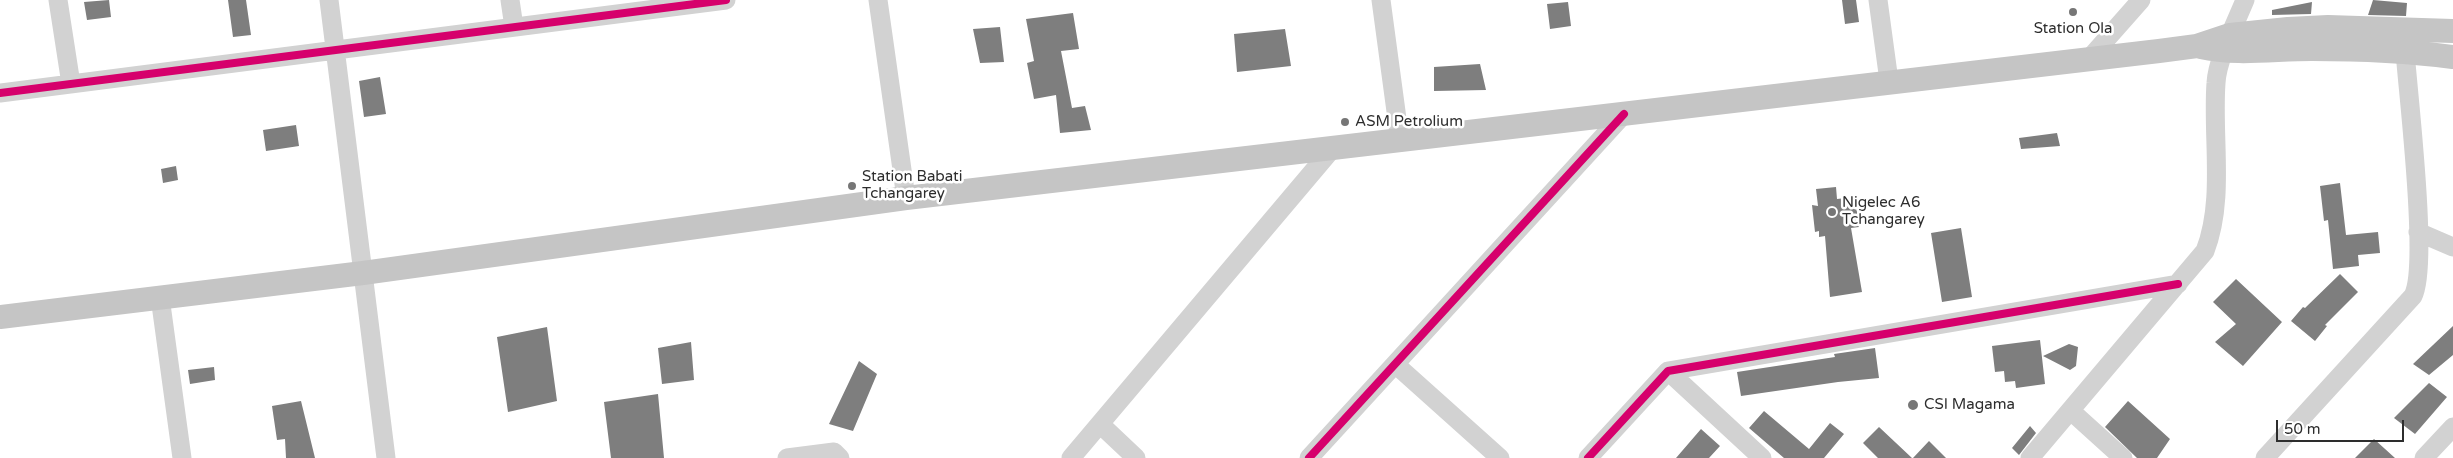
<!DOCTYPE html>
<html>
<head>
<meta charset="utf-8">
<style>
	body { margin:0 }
	#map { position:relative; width:2453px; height:458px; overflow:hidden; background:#fff; font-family:"Varela Round",sans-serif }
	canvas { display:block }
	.scale { position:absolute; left:2276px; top:420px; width:128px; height:22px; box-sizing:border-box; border:2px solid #2d2d2d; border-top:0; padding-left:6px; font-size:15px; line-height:18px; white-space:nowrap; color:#2d2d2d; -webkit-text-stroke:4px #fff; paint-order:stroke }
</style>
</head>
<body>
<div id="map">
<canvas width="2453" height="458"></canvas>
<div class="scale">50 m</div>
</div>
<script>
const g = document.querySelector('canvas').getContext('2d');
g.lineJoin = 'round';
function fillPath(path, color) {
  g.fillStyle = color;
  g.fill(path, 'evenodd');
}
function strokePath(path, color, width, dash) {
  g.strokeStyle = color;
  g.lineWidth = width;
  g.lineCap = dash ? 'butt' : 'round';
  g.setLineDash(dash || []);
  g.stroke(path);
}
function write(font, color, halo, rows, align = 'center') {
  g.font = font + ' "Varela Round",sans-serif';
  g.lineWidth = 5;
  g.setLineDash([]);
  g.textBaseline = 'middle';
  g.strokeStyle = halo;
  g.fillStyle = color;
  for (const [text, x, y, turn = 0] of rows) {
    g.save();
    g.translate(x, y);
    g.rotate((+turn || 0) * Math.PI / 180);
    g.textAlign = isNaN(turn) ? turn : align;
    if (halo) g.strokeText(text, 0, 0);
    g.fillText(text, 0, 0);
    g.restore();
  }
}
fillPath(new Path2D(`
	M109,0L111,17L87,20L84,2Z
	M228,0H246L251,35L233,37Z
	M1842,0H1856L1859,22L1845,24Z
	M2373,0L2407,3L2406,16L2368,15Z
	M1568,2L1571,26L1550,29L1547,4Z
	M2312,2L2311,14L2272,15V10Z
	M1073,13L1079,49L1061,51L1072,108L1085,106L1091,130L1060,133L1056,95L1034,99L1027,63L1034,61L1026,19Z
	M1000,27L1004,62L980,63L973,29Z
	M1285,29L1291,66L1237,72L1234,34Z
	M1480,64L1486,90L1434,91V67Z
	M380,77L386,114L364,117L359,81Z
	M296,125L299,146L266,151L263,130Z
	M2057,133L2060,146L2021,149L2019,138Z
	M176,166L178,180L163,183L161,169Z
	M2340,183L2346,235L2378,232L2380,253L2358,255L2359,266L2333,269L2328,220L2324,221L2320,186Z
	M1836,187L1837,199L1855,197L1859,227L1851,228L1862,292L1830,297L1825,236L1819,237V231L1815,232L1812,205L1818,206L1816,189Z
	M1961,228L1972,297L1942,302L1931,233Z
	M2340,274L2358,292L2325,325L2327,326L2315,341L2291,321L2303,307L2305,308Z
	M2236,279L2282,322L2243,366L2215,342L2236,324L2213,302Z
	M2453,326V355L2429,375L2413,364Z
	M547,327L557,401L508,412L497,337Z
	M2040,340L2045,384L2016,388L2015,381L2005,382L2004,371L1995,372L1992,346Z
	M691,342L694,380L662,384L658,348Z
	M2069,344L2078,347L2076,366L2070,370L2043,356Z
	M1875,348L1879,378L1838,382L1741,396L1737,372L1835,357L1834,354Z
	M859,361L877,374L853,431L829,424Z
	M214,367L215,380L190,384L188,370Z
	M2429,383L2447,397L2415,434L2394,418Z
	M658,394L664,458H611L604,402Z
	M301,401L315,458H286L285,439L277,440L272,406Z
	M2128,401L2170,439L2157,458H2137L2105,427Z
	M1764,411L1809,449L1830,423L1844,434L1824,458H1784L1749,428Z
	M2030,426L2036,433L2019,455L2012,448Z
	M1879,427L1912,458H1878L1863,443Z
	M1701,429L1720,446L1709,458H1676Z
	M2374,439L2395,458H2355Z
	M1929,441L1946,458H1913Z`), '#7e7e7e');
strokePath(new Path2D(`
	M58,0L71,84
	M329,0L386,458
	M510,0L514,27
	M878,0L906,198
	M1381,0L1400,141
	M1878,0L1889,81
	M2088,60L2141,0
	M0,93L726,0
	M2418,232L2453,247
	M160,297L182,458
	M1395,364L1500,458
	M1668,371L1762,458
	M2071,411L2123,458
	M1100,424L1136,458
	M787,458L834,452L840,458
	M1071,458L1332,149
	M1309,458L1624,114
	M1588,458L1668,371L2178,284
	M2030,458L2205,251C2225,200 2212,137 2216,83C2217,60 2236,22 2245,0
	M2265,458L2413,296C2429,266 2408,94 2405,51
	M2424,458L2453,427`), '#d2d2d2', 19);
strokePath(new Path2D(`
	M2201,47C2237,55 2274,49 2312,49C2359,49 2406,51 2453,57
	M0,317L363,273L906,198L2159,51L2197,46L2230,35L2288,29L2328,27L2453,31`), '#c5c5c5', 24);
strokePath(new Path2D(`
	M0,93L726,0
	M1309,458L1624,114
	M1588,458L1668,371L2178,284`), '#d6006c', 8);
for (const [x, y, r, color] of [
	[2073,12,5,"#767676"],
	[1345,122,5,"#767676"],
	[852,186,5,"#767676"],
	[1832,212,5,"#767676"],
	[1913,405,6,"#767676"]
]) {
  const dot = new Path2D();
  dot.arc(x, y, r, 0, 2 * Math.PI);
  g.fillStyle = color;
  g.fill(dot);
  strokePath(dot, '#fff', 2);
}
write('15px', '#2d2d2d', '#fff', [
	["Station Ola",2073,29,"center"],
	["ASM Petrolium",1355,122],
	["Station Babati",862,177],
	["Tchangarey",862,194],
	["Nigelec A6",1842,203],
	["Tchangarey",1842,220],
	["CSI Magama",1924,405]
], 'left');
</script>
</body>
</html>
